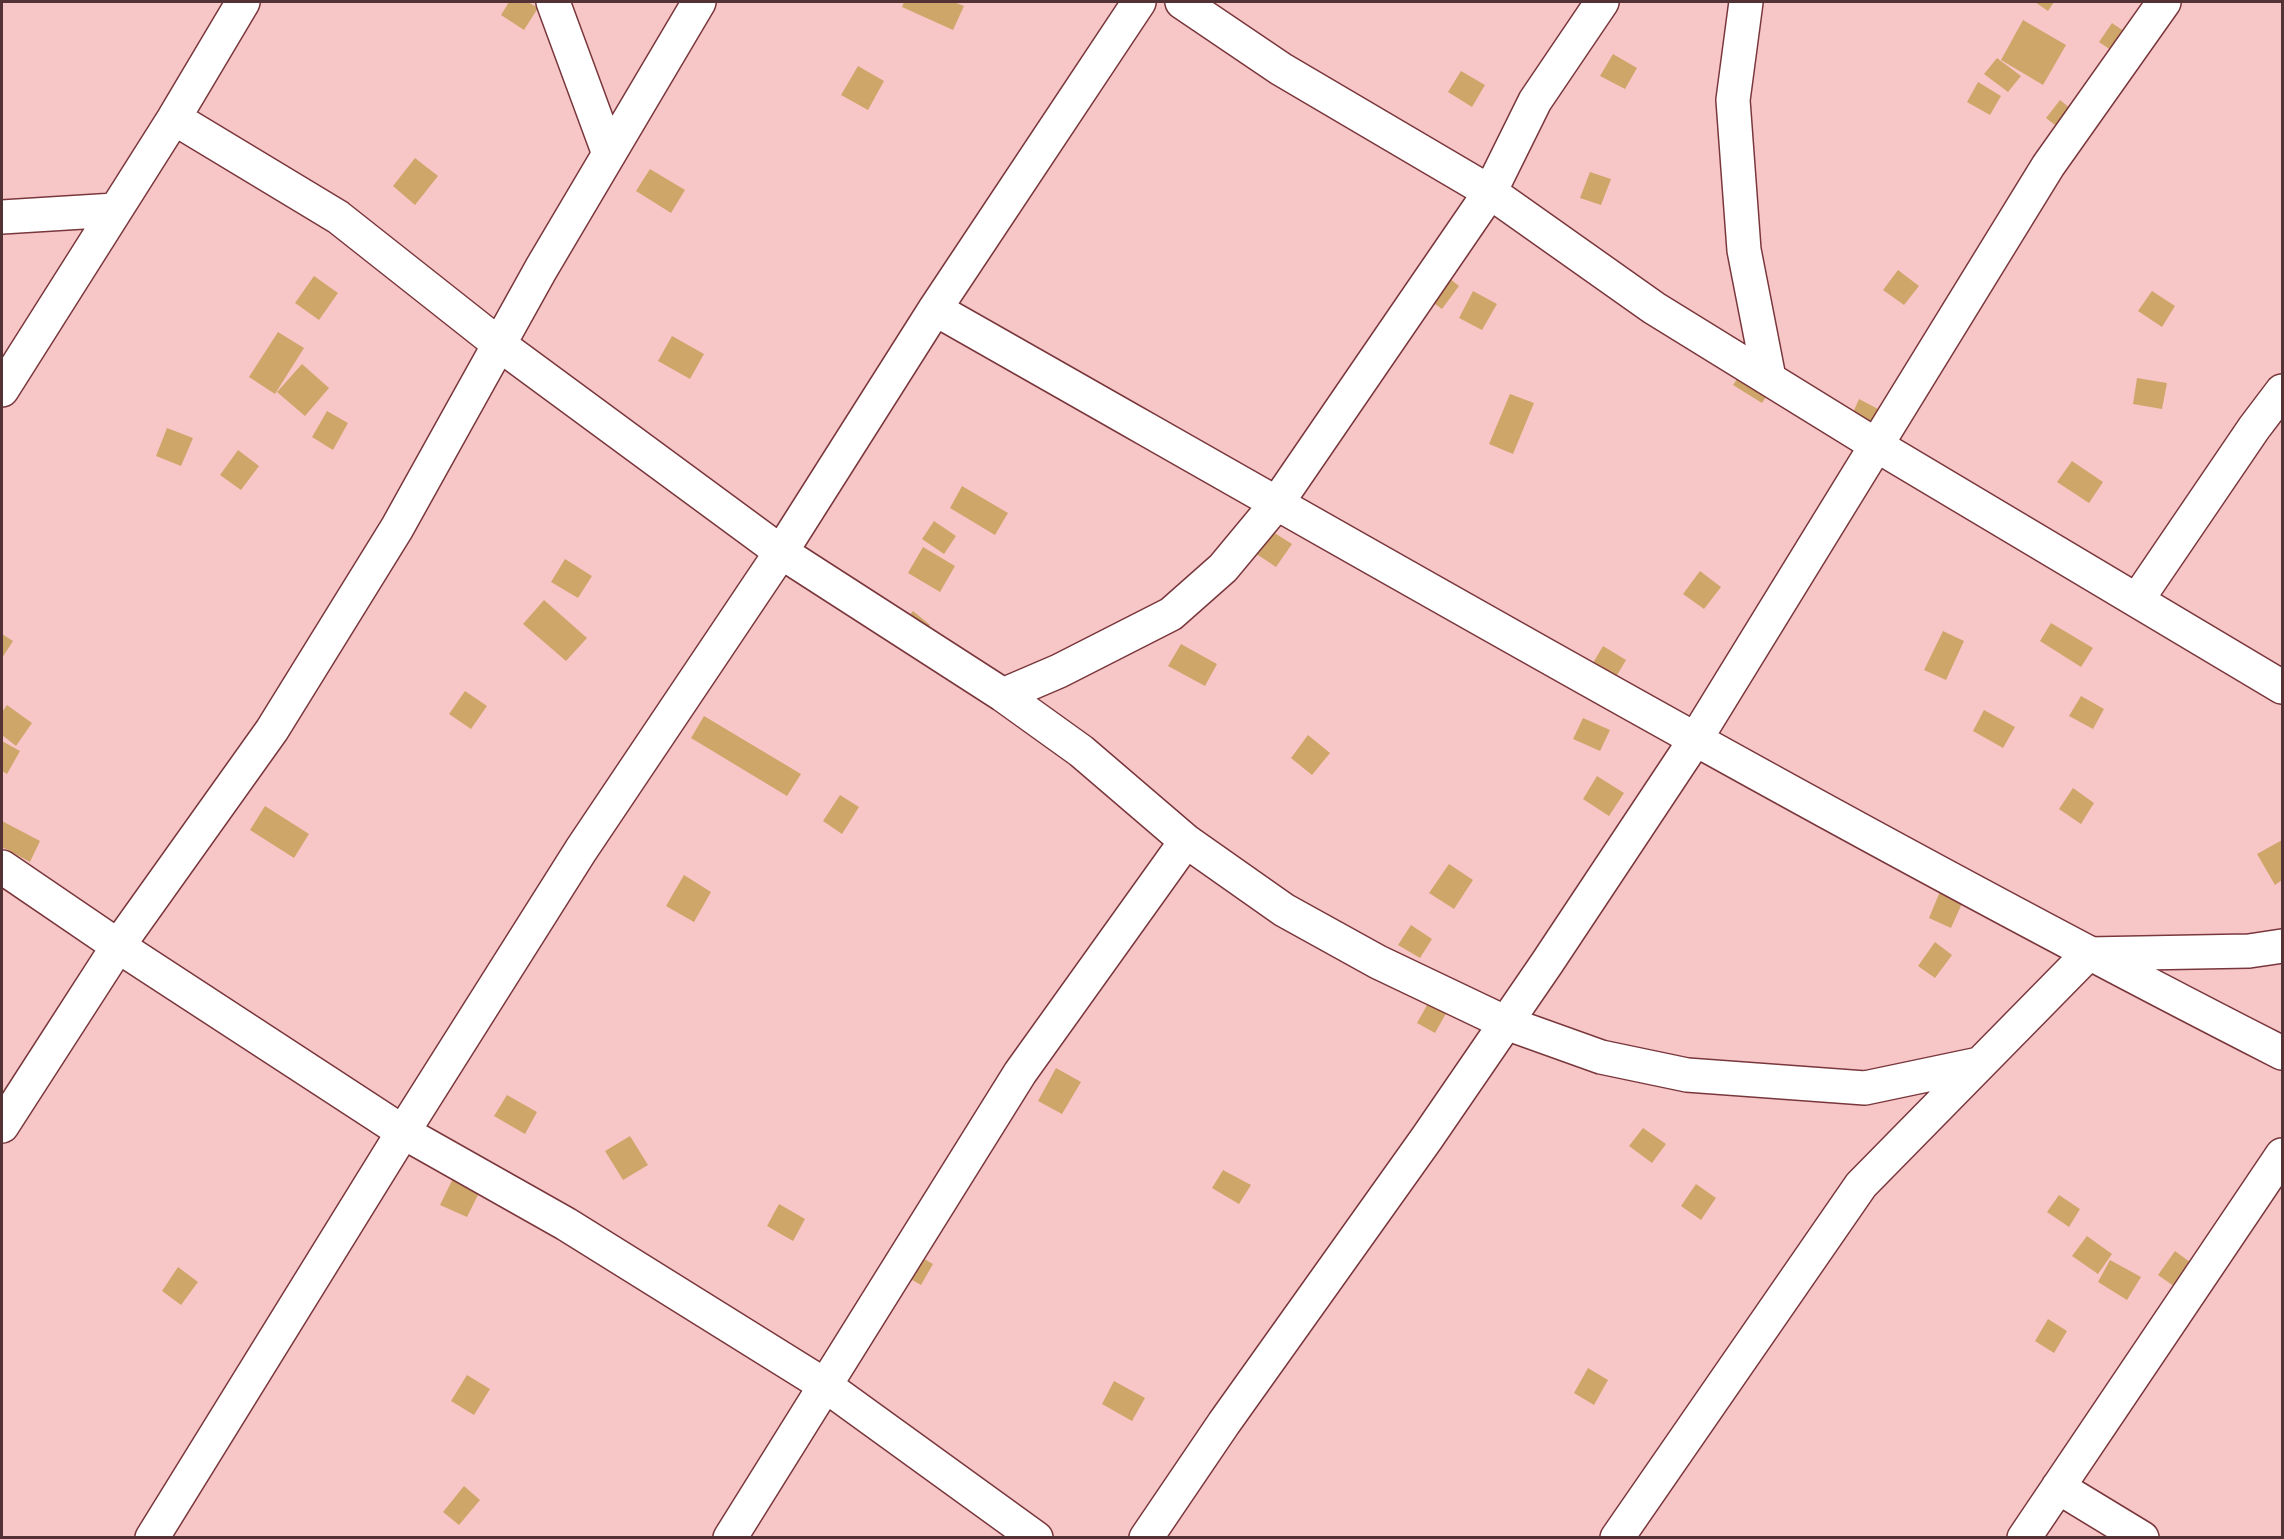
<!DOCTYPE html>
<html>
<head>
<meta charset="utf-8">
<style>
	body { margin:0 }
	#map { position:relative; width:2284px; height:1539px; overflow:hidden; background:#f7c7c8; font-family:"Zilla Slab",serif }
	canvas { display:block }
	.frame { position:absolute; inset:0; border:3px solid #523234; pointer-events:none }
</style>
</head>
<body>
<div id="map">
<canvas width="2284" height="1539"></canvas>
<div class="frame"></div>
</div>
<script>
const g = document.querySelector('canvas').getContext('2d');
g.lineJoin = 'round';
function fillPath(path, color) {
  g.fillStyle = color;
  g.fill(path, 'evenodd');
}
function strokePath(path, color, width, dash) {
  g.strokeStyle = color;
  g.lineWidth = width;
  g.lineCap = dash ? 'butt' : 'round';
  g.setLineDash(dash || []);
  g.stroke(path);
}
fillPath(new Path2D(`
	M509,2H528L538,8L524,30L501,15Z
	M904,2H954L964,6L953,30L902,7Z
	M2035,2H2054L2048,11Z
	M2023,20L2066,45L2043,85L2001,60Z
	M2112,23L2140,42L2127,61L2099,42Z
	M1613,54L1637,68L1625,89L1600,76Z
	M1997,58L2021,76L2008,92L1984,74Z
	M858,66L884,81L868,110L841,95Z
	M1461,71L1485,85L1472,107L1448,92Z
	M1978,82L2001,96L1990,115L1967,102Z
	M2060,100L2087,122L2073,139L2046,118Z
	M415,158L438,176L415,205L393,186Z
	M650,169L685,190L671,213L636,191Z
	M1590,172L1611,179L1601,205L1580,198Z
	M1439,270L1459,286L1442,309L1421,294Z
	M1898,270L1919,286L1904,305L1883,290Z
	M314,276L338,293L319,320L295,303Z
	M1473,291L1497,304L1482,330L1459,318Z
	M2152,291L2175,306L2162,327L2138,311Z
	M278,332L304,348L275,394L249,377Z
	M672,336L704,354L690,379L658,361Z
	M1749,361L1777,379L1762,403L1733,385Z
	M302,364L329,388L305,416L277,392Z
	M2137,378L2167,383L2162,409L2133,404Z
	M1510,394L1534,403L1513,454L1489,444Z
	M1859,399L1878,409L1866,433L1848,424Z
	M327,411L348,423L333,450L312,437Z
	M167,428L193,438L181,466L156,456Z
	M238,450L259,466L241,490L220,475Z
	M2072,461L2103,482L2089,503L2057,482Z
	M962,486L1008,513L995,535L950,508Z
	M934,521L956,536L944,554L922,539Z
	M1270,530L1292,544L1276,567L1255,553Z
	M923,547L955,566L940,592L908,573Z
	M565,559L592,576L578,598L551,582Z
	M1700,571L1721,587L1704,609L1683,594Z
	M544,600L587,638L566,661L523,624Z
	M913,611L930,625L911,648L894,633Z
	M2051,623L2093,648L2081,667L2040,641Z
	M1943,631L1964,641L1946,680L1924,670Z
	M2,634L13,641L2,658Z
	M1181,644L1217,664L1205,686L1168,666Z
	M1603,646L1626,660L1610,687L1587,673Z
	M465,691L487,706L471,729L449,714Z
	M2081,696L2104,709L2093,729L2069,716Z
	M7,705L32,723L16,746L2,735V712Z
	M1984,710L2015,727L2003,748L1973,731Z
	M704,716L801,774L787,796L691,738Z
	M1583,718L1610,730L1600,751L1573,739Z
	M1308,735L1330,753L1312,775L1291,758Z
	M2,741L20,751L7,774L2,771Z
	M1597,776L1624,793L1609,816L1583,799Z
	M2073,788L2094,803L2081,824L2059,809Z
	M840,795L859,807L842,834L823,821Z
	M265,806L309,834L294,858L250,830Z
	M2,821L40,841L30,862L2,847Z
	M2282,840V880L2275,885L2257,854Z
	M1449,864L1473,880L1454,909L1429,893Z
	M684,875L711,892L694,922L666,906Z
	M1941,889L1964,899L1951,928L1929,918Z
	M1411,925L1432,939L1420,958L1398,945Z
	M1935,942L1952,955L1935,978L1918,966Z
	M1435,991L1453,1001L1435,1033L1417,1023Z
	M1056,1068L1081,1082L1062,1114L1038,1101Z
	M507,1095L537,1112L525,1134L494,1116Z
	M1643,1128L1666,1144L1652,1163L1629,1146Z
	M630,1136L648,1165L623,1180L605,1151Z
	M462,1160L489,1173L467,1217L440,1205Z
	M1223,1170L1251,1185L1239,1204L1212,1188Z
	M1696,1184L1716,1198L1701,1220L1681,1206Z
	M2059,1195L2080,1209L2069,1227L2047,1212Z
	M779,1204L805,1219L793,1241L767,1226Z
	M2087,1236L2112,1254L2098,1274L2072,1256Z
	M2175,1251L2194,1265L2178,1289L2158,1275Z
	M912,1252L933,1264L921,1285L900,1273Z
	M2110,1260L2141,1277L2127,1300L2098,1282Z
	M178,1267L198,1282L181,1305L162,1291Z
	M2048,1319L2067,1331L2054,1353L2035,1341Z
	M1588,1368L1608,1380L1594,1405L1574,1393Z
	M467,1375L490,1389L474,1415L451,1401Z
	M1114,1381L1145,1398L1132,1421L1102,1404Z
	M464,1486L480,1500L459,1525L443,1512Z`), '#cfa669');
const minor = new Path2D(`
	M553,2L609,154
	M1182,2L1281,69L1490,192L1654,308L1876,445L2282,687
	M1746,2L1733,100L1744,250L1769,378
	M174,118L338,217L500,345L781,552L1003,695L1081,751L1186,841L1284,910L1378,962L1506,1023L1601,1057L1687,1075L1865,1088L1979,1064
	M2,217L115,210
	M935,309C1381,562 1825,820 2282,1053
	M2,390L174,118L243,2
	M2137,600L2254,428L2282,391
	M1003,695L1059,671L1171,614L1223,568L1277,503L1490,192L1535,101L1602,2
	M2,867L118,946L403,1132L566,1224L826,1386L1036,1538
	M2,1126L118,946L272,730L397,528L541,269L699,2
	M2058,1487L2142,1538
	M152,1538L403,1132L581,850L781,552L935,309L1139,2
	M730,1538L1020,1073L1186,841
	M1146,1538L1224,1423L1427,1138L1547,963L1695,740L2048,166L2164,2
	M1617,1538L1861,1185L2088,954L2249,951L2282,946
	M2024,1538L2282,1155`);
strokePath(minor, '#79373c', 36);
strokePath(minor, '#fff', 33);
</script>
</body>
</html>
